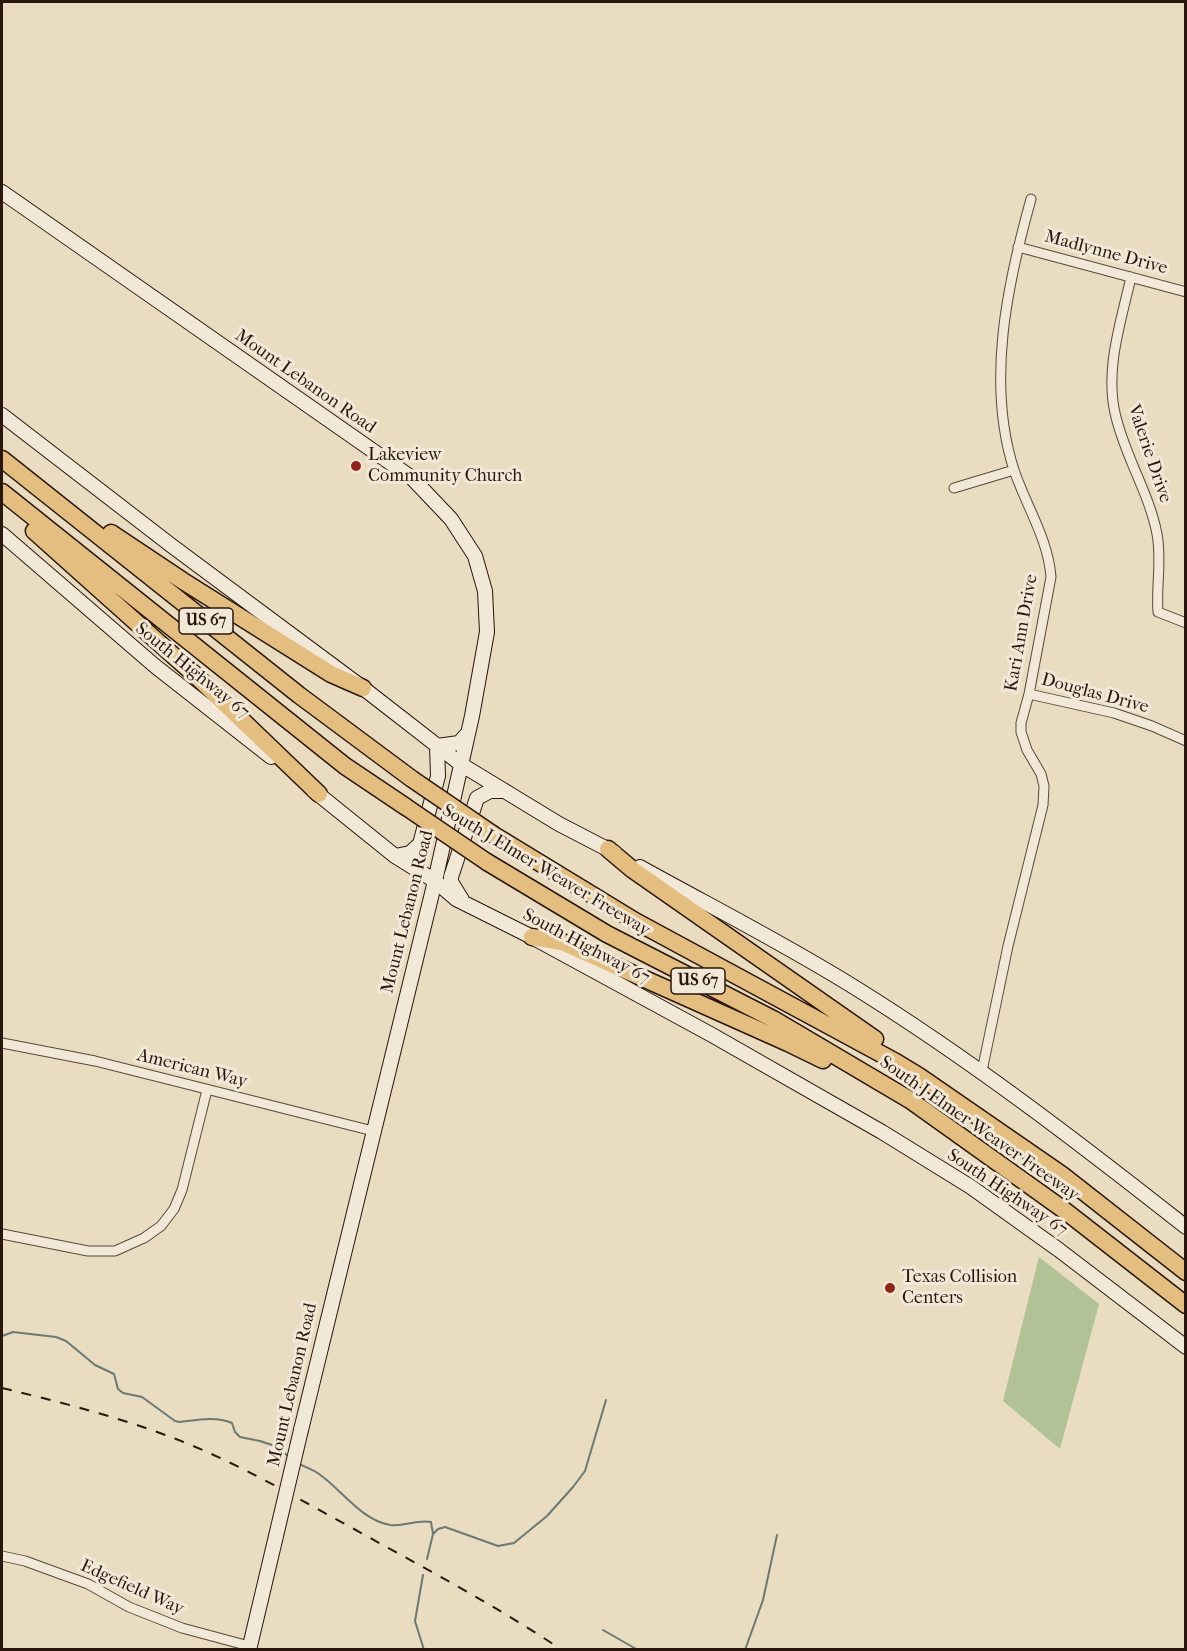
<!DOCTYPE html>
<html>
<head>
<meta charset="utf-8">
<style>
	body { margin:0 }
	#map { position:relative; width:1187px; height:1651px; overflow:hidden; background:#e9dcc1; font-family:"IM FELL French Canon",serif }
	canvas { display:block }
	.frame { position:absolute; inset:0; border:3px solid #29160d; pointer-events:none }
</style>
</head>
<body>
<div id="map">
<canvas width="1187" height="1651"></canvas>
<div class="frame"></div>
</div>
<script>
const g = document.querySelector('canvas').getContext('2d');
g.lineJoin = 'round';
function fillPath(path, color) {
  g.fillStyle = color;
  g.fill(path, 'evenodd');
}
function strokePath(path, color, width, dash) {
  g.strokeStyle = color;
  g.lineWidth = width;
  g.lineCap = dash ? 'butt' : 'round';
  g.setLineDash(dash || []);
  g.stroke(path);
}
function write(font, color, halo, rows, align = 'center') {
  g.font = font + ' "IM FELL French Canon",serif';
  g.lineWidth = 6;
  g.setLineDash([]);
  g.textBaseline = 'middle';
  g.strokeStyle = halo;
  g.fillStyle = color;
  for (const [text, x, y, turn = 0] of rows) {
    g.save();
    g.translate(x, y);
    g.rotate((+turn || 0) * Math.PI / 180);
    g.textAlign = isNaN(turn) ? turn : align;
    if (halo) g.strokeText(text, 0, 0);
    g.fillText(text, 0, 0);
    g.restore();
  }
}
fillPath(new Path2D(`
	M1039,1257L1099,1304L1060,1449L1003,1401Z`), '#b1c297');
strokePath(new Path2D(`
	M2,1336L13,1332L56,1337L66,1341L95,1365L114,1374L118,1389L123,1393L142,1397L175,1421L180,1422C197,1420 216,1416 232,1423L235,1432L240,1437L260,1441L275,1446L288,1456
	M298,1463C304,1467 312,1469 319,1474C341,1489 361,1520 390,1525C404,1527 418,1519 431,1522L433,1534L427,1559
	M433,1534L438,1529L445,1527L498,1546L514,1543L547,1516L573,1487L585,1471L606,1400
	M423,1575L415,1621L424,1650
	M603,1630L638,1650
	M745,1650L763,1600L777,1535`), '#6c7873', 2);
const street = new Path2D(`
	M1018,247L1186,292
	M1131,277C1121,322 1105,368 1115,413C1124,455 1149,492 1157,534C1162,560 1156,586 1158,612L1186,623
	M954,488L1014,470
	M1029,694L1114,713L1152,726L1186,741
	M2,1043L95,1061L373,1131
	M982,1071L1008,946L1043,805L1044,786L1041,774L1027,750L1021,732V723L1029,694L1051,577C1048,538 1026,506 1014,470C986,383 1007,285 1031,199
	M2,1234L88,1251H115L144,1238L161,1226L174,1209L182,1190L207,1090
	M2,1556L25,1561L88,1584L129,1607L182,1628L249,1646`);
const secondary = new Path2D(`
	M2,192L412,478L451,519L475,556L485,591L487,632L472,716L435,881L301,1430
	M2,415L172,546L363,688L462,765L559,824L615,853
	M2,534L155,666L271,757
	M313,790L395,856L435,881L456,899L532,937L712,1035L882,1132L971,1187L1059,1250L1186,1347
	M395,856L410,853L420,844L438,776L437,746L459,743L468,733
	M640,867C712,907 785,944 854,987C970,1059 1078,1142 1186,1227
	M462,900L451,882V877L477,798L490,791H505
	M249,1650L276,1536`);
const highway = new Path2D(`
	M2,459L299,695L412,779
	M2,492L345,766L406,807
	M34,531L195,675L319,794
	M111,533L183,581L331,674L363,688
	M494,835L635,921L896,1062L919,1076L1061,1174L1186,1272
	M608,849L633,870L875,1039
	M487,862L607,934L773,1019L910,1100L1064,1210L1186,1305
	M532,937L562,942L788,1043L823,1060`);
strokePath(street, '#59483a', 11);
strokePath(secondary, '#29160d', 16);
strokePath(highway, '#29160d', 19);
strokePath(street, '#f1e8d7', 9);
strokePath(secondary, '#f1e8d7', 14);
strokePath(highway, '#e4be80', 16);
strokePath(new Path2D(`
	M2,1388C60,1402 119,1417 176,1439C238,1463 295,1497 354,1529C424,1568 495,1605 562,1650`), '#29160d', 2, [10, 10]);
const secondaryBridge = new Path2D(`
	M276,1536L301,1430`);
const highwayBridge = new Path2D(`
	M412,779L494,835
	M406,807L487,862`);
strokePath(secondaryBridge, '#29160d', 16, []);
strokePath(highwayBridge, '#29160d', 19, []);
strokePath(secondaryBridge, '#f1e8d7', 14);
strokePath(highwayBridge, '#e4be80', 16);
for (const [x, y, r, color] of [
	[356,466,6,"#8f2418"],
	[890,1288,6,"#8f2418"]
]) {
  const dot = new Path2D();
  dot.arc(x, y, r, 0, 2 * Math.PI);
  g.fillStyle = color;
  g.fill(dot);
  strokePath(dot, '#f1e8d7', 2);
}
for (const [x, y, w] of [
	[206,621,54],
	[698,981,54]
]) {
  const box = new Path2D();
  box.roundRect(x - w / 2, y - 13, w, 26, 4.5);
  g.fillStyle = '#f1e8d7';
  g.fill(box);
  strokePath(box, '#29160d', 1.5);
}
write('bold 16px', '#29160d', null, [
	["US 67",206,621],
	["US 67",698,981]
]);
write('18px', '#29160d', '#f1e8d7', [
	["Madlynne Drive",1106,253,15],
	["Mount Lebanon Road",305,382,35],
	["Valerie Drive",1149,454,71],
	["Kari Ann Drive",1022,633,-80],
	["South Highway 67",192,671,39],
	["Douglas Drive",1095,694,15],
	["South J Elmer Weaver Freeway",546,871,31],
	["Mount Lebanon Road",408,912,-76],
	["South Highway 67",586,947,28],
	["American Way",192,1069,14],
	["South J Elmer Weaver Freeway",979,1129,35],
	["South Highway 67",1007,1193,34],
	["Mount Lebanon Road",293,1385,-77],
	["Edgefield Way",132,1588,24]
]);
write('18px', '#29160d', '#f1e8d7', [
	["Lakeview",368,456],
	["Community Church",368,477],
	["Texas Collision",902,1278],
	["Centers",902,1299]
], 'left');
</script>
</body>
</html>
